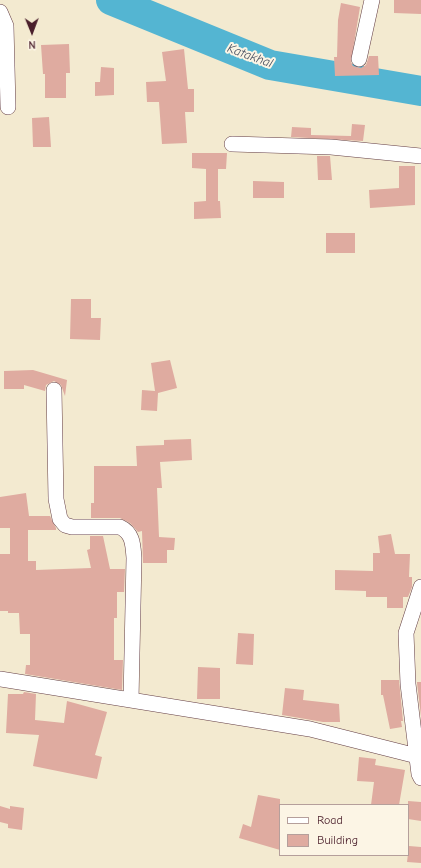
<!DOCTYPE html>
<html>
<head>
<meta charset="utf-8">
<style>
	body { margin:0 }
	#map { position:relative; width:421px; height:868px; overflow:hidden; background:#f3ead0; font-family:"Comic Neue",sans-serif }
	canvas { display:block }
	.legend { position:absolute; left:279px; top:804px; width:130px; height:52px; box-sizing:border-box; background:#fcf5e5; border:1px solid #b59f9b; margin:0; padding:5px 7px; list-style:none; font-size:12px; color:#4a1f2b }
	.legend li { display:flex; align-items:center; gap:8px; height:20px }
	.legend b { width:20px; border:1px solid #b59f9b }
	.north { position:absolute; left:12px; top:12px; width:40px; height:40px; -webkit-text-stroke:3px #fcf5e5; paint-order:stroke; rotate:179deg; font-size:11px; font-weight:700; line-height:16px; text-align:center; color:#4a1f2b }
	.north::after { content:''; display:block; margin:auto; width:14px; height:18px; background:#4a1f2b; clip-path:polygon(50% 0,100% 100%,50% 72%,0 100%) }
</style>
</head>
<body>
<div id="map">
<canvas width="421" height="868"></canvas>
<ul class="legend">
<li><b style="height:5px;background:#fff"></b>Road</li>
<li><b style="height:11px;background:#dfaba0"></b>Building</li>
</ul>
<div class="north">N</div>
</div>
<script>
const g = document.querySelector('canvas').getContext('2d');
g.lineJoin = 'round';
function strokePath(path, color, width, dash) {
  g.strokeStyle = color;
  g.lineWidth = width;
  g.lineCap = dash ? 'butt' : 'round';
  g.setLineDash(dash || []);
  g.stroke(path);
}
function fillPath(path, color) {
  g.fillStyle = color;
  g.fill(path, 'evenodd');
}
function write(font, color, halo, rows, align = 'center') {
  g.font = font + ' "Comic Neue",sans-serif';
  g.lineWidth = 4;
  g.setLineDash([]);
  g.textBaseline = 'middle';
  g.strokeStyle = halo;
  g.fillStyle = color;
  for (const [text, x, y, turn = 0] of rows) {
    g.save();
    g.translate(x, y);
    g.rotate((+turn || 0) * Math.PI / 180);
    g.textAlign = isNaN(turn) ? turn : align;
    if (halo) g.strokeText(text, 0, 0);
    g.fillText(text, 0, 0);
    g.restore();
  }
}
strokePath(new Path2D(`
	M111,0L270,65L421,91`), '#54b5d2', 30);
fillPath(new Path2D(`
	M394,0H421V14L394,13Z
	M341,3L360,7L351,62L353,66L361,68L366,65L369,56H378L379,75L335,76L334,57H337L338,20Z
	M69,44L70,73H66V98H45V74H43L41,45Z
	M184,49L188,89H194V112H185L187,143L162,144L159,102H147L146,82L166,81L162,52Z
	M101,67L114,68V95L95,96V82H100Z
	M49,117L51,147H33L32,118Z
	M352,124L365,125L363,141L291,137L292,127L311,128V135L351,136Z
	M192,153H227L226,169H218V201H220L221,218L194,219V202L206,201V169L192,168Z
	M317,156H330L332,180H318Z
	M399,166H415V205L370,208L369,190L399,188Z
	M253,181L284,182V198H253Z
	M326,233H355V253H326Z
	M71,299H91V318H101L100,340L70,339Z
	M170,360L177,388L158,393L157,411L141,410L142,390L155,391L151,363Z
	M33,370L67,380L65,396L61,385L54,381L46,385L45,391L24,385V389H4V371Z
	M191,439L192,460L160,462L162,488H157L159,537L175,538L174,550H167V563H143L142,531L138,532L130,523L120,518H91V503H94V466H137L136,446L164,445V440Z
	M26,493L29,516H50L56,528V530H28V561H36V570L91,568L87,550L90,549V536H103L110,569H125L124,592H117V618H114V660H123L122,690L25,674L26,665H30V634H20L19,613H8V611H0V554H10V528H0V497Z
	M391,534L395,554H410L409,577H412V587L408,597H403V608H387V597H366V591L335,590V570L373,571V553H380L378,536Z
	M238,633L254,634L253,665L236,664Z
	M198,667L220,668V699H197Z
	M381,680H399L403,721H401L402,727L390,729L383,695H381Z
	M417,682H421V716L417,683Z
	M285,688L304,690L303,700L339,704L340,722H323L282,715Z
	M24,692L36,694L35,720L64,723L67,701L107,712L95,755L102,757L97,779L33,766L39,735L6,733L8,694H23Z
	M359,757L376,759L375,765L405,770L399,805H371L374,782L357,781Z
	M258,795L280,799V850L239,838L243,824L251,827Z
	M408,801L421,802V821L408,819Z
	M0,806L10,809V806L24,808L22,830L8,828V824L0,822Z
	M409,846L421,847V863L407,862Z`), '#dfaba0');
const minor = new Path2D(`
	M0,12L6,26L8,107
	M359,59L372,0
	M232,144L331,147L421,156
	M54,390L56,499L60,519L65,525L72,527H120C133,533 133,545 134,558L131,700
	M421,587L406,633L408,684L419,774L421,778
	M0,679L310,729L417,756`);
strokePath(minor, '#633d44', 16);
strokePath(minor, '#fff', 15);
write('italic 13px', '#4e5465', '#fcf5e5', [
	["Katakhal",250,56,20]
]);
</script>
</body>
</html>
